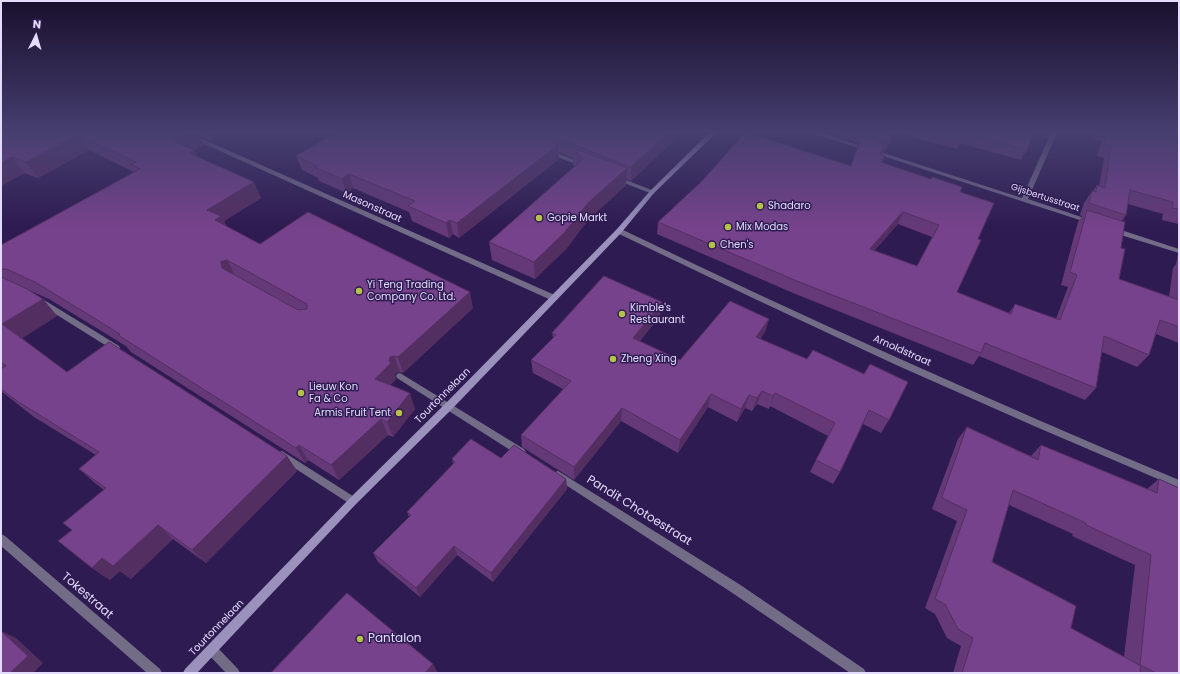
<!DOCTYPE html>
<html>
<head>
<meta charset="utf-8">
<style>
	body { margin:0 }
	#map { position:relative; width:1180px; height:674px; overflow:hidden; background:#2e1b51; font-family:Poppins,sans-serif }
	canvas { display:block }
	.frame { position:absolute; inset:0; border:2px solid #e4dcff; pointer-events:none }
	.north { position:absolute; left:16px; top:16px; width:40px; height:40px; -webkit-text-stroke:3px #2e1b51; paint-order:stroke; rotate:5deg; font-size:11px; font-weight:700; line-height:16px; text-align:center; color:#e4dcff }
	.north::after { content:''; display:block; margin:auto; width:14px; height:18px; background:#e4dcff; clip-path:polygon(50% 0,100% 100%,50% 72%,0 100%) }
</style>
</head>
<body>
<div id="map">
<canvas width="1180" height="674"></canvas>
<div class="frame"></div>
<div class="north">N</div>
</div>
<script>
const g = document.querySelector('canvas').getContext('2d');
g.lineJoin = 'round';
function fillPath(path, color) {
  g.fillStyle = color;
  g.fill(path, 'evenodd');
}
function strokePath(path, color, width, dash) {
  g.strokeStyle = color;
  g.lineWidth = width;
  g.lineCap = dash ? 'butt' : 'round';
  g.setLineDash(dash || []);
  g.stroke(path);
}
function write(font, color, halo, rows, align = 'center') {
  g.font = font + ' Poppins,sans-serif';
  g.lineWidth = 3;
  g.setLineDash([]);
  g.textBaseline = 'middle';
  g.strokeStyle = halo;
  g.fillStyle = color;
  for (const [text, x, y, turn = 0] of rows) {
    g.save();
    g.translate(x, y);
    g.rotate((+turn || 0) * Math.PI / 180);
    g.textAlign = isNaN(turn) ? turn : align;
    if (halo) g.strokeText(text, 0, 0);
    g.fillText(text, 0, 0);
    g.restore();
  }
}
fillPath(new Path2D(`
	M36,295L119,346L120,348L119,350H113L33,300L32,298L33,296Z
	M400,373L524,449L526,452L524,455L521,456L518,455L397,378L396,376L397,374Z
	M282,451L356,498L358,501L356,504L353,505L350,504L279,458L277,455L279,452Z
	M558,471L739,584L864,669L866,673H850L731,592L555,478L553,475L555,472Z
	M212,644L216,646L238,669L240,673H226L208,654L206,650L208,646Z`), '#726c87');
fillPath(new Path2D(`
	M180,133H189L557,296L558,298L557,300H551Z
	M812,133H822L1022,198L1051,133H1057L1028,199L1093,221L1094,222L1093,223H1089Z
	M549,150L585,164L586,165L585,166H581L547,153L546,152Z
	M616,176L654,191L655,192L654,193H650L614,179L613,178Z
	M1111,228H1115L1179,249V253L1111,232Z
	M617,229H621C805,318 991,401 1179,480V488L1034,426L894,364L755,299L617,233Z
	M1,534L5,536L160,669L162,673H147L1,546Z`), '#726c87');
fillPath(new Path2D(`
	M709,133H716L654,193L621,233L452,409L356,504L197,673H183L185,669L350,498L446,403L617,229L650,191Z`), '#9b91bd');
fillPath(new Path2D(`
	M1,133H226L211,141L199,136L204,145L194,150L197,157L261,198L224,221L226,226L260,244L473,308L403,373L400,372L396,373L395,375L396,379L390,385L415,409L393,437L388,435L339,480L308,460L305,463L131,352L126,346L49,299L19,286L43,299L57,316L22,338L67,372L287,456L297,471L206,563L173,539L131,579L120,571L110,580L92,568L72,530L104,490L95,483L79,469L96,455L34,417L1,391V369L3,368L1,366V245L134,172L89,150L38,178L24,173L1,186Z
	M336,133H682L631,181L626,179V185L588,220L566,249L535,279L492,260L489,242L575,166L573,165V158L558,152L559,159L459,238L453,234L449,238L412,221L409,212L353,188L347,193L319,181L318,178L302,170L296,156Z
	M830,133H896L884,152L883,151L882,155L885,156L882,163L960,192L978,239L957,292L1009,313L1015,304L1056,319L1068,287L1061,285L1078,222L1082,216L1080,215L1084,203L1092,191H1093L1097,185L1099,186L1104,158L1097,156L1102,141L1092,139L1094,133H1179V224L1162,220L1163,214L1128,204L1126,215L1122,221L1121,248L1119,279L1169,297L1173,268L1176,264L1178,254L1179,252V343L1156,334L1149,355L1137,367L1102,352L1096,388L1085,400L979,356L973,365L793,293L657,234L658,222L851,166L859,143ZM898,224L932,237L917,266L874,251Z
	M898,133H1033L1027,150L1021,160L960,143L957,149Z
	M660,316L640,341L680,360L769,319L765,332L760,339L889,420L881,433L863,424L840,472L833,484L810,472L828,436L770,406L769,409L757,404L752,411L745,408L737,422L708,407L678,453L621,421L574,480L522,447L521,435L563,389L533,373L531,360L553,338L552,333Z
	M967,427L1031,456L1041,445L1147,489L1159,479L1179,673H953L961,646L947,638L935,614L925,608L957,521L932,509L958,439ZM1009,505L1073,534L1072,536L1135,565L1124,657L1071,628L992,562Z
	M501,458L566,479L567,489L493,582L457,555L420,597L378,562L373,553L409,517L407,512L453,464L452,459Z`), '#653978');
fillPath(new Path2D(`
	M188,133H198L204,145L182,157L173,141Z
	M207,133H226L211,141Z
	M668,133H682L631,181V167Z
	M893,133H896L884,152L888,141Z
	M78,135L89,150L38,178L26,162Z
	M558,145L559,159L459,238L457,223Z
	M885,145L881,157L880,154Z
	M194,150L202,166L189,153Z
	M12,157L24,173L1,186V163Z
	M627,168L626,185L588,220L566,249L535,279L534,262L588,203Z
	M349,174L353,188L347,193L342,179Z
	M254,182L261,198L224,221L230,232L224,236L207,210Z
	M903,212L898,224L865,261L870,249Z
	M450,220L453,234L449,238L446,223Z
	M227,260L236,277L222,268L221,262Z
	M470,292L473,308L403,373L398,357Z
	M43,299L57,316L18,341L2,324Z
	M662,302L660,316L632,351L633,338Z
	M769,319L765,332L752,350L756,337Z
	M394,356L400,372L396,373L395,375L396,379L381,395L375,379L389,361L390,357Z
	M762,391L757,404L752,411L757,398Z
	M410,393L415,409L393,437L387,422Z
	M775,393L770,406L769,409L773,396Z
	M711,394L708,407L678,453L680,440Z
	M749,395L745,408L737,422L741,409Z
	M622,408L621,421L574,480V467Z
	M381,419L388,435L339,480L331,465Z
	M299,445L308,460L305,463L296,448Z
	M287,456L297,471L206,563L192,550Z
	M566,479L567,489L493,582L491,573Z
	M158,525L173,539L131,579L113,566Z
	M454,546L457,555L420,597L416,588Z
	M102,558L120,571L110,580L92,568Z
	M1,631L16,638L43,663L33,673H10Z
	M433,664L438,673H425Z`), '#532e61');
const building = new Path2D(`
	M1,133H188L173,141L194,150L189,153L254,182L207,210L221,216L215,220L260,244L308,212L470,292L398,357L394,356L390,357L389,361L391,363L375,379L410,393L387,422L381,419L331,465L299,445L296,448L118,335L120,334L35,282L6,269H1V245L140,169L131,164L136,162L78,135L26,162L12,157L1,163ZM227,260L307,304V309L298,310L222,268L221,262Z
	M336,133H528L558,145L457,223L450,220L446,223L408,206L415,201L349,174L342,179L314,167L317,166L296,156Z
	M545,133H668L631,167Z
	M745,133H748L851,166L861,137L885,145L880,154L885,156L880,162L931,179L932,177L962,187L960,192L994,203L978,239L981,240L957,292L1011,314L1015,304L1060,320L1077,275L1070,272L1087,210L1125,222L1121,248L1125,249L1119,279L1179,300V297V327L1160,320L1149,355L1104,336L1096,388L985,343L981,353L797,281L658,222L701,182ZM903,212L939,225L917,266L870,249Z
	M865,133H893L888,141Z
	M942,133H964L962,139Z
	M970,133H1033L1027,150Z
	M1108,133H1179V209L1172,208L1173,202L1130,190L1126,215L1089,203L1092,191L1096,192L1097,185L1105,188L1111,146L1105,144Z
	M573,148L627,168L588,203L565,232L534,262L489,242L583,159Z
	M604,276L662,302L633,338L680,360L730,301L769,319L756,337L807,359L813,350L864,374L870,364L908,382L889,420L869,410L840,472L816,460L835,423L775,393L773,396L762,391L757,398L749,395L741,409L711,394L680,440L622,408L574,467L521,435L571,381L531,360L556,335L552,333Z
	M1,277L27,289L43,299L2,324L67,372L109,342L287,456L192,550L158,525L113,566L102,558L92,568L58,541L72,530L63,523L106,488L79,469L99,452L17,401L1,389V369L6,366L1,362Z
	M967,427L1038,460L1041,445L1157,493L1159,479L1179,488V673H1156L1140,665L1151,555L1086,525V523L1013,490L992,562L1076,606L1071,628L1141,666L1140,673H962L973,638L958,629L945,604L935,599L967,510L942,498Z
	M471,439L501,458L514,445L566,479L491,573L454,546L416,588L373,553L411,515L407,512L455,462L452,459Z
	M347,593L433,664L425,673H271Z
	M1,631L28,656L10,673H1Z`);
fillPath(building, '#76428b');
strokePath(building, '#532e61', 1);
const sky = g.createLinearGradient(0, 0, 0, 228);
sky.addColorStop(0, '#190f2d');
sky.addColorStop(0.58, '#463f70');
sky.addColorStop(1, '#463f7000');
g.fillStyle = sky;
g.fillRect(0, 0, 1180, 228);
for (const [x, y, r, color] of [
	[760,206,4,"#b4c24a"],
	[539,218,4,"#b4c24a"],
	[728,227,4,"#b4c24a"],
	[712,245,4,"#b4c24a"],
	[359,291,4,"#b4c24a"],
	[622,314,4,"#b4c24a"],
	[613,359,4,"#b4c24a"],
	[301,393,4,"#b4c24a"],
	[399,413,4,"#b4c24a"],
	[360,639,4,"#b4c24a"]
]) {
  const dot = new Path2D();
  dot.arc(x, y, r, 0, 2 * Math.PI);
  g.fillStyle = color;
  g.fill(dot);
  strokePath(dot, '#2e1b51', 1.5);
}
write('9px', '#e4dcff', '#2e1b51', [
	["Gijsbertusstraat",1045,198,18]
]);
write('10px', '#e4dcff', '#2e1b51', [
	["Shadaro",768,206],
	["Gopie Markt",547,218],
	["Mix Modas",736,227],
	["Chen's",720,245],
	["Yi Teng Trading",367,285],
	["Company Co. Ltd.",367,297],
	["Kimble's",630,308],
	["Restaurant",630,320],
	["Zheng Xing",621,359],
	["Lieuw Kon",309,387],
	["Fa & Co",309,399],
	["Armis Fruit Tent",391,413,"right"]
], 'left');
write('10px', '#e4dcff', '#2e1b51', [
	["Masonstraat",372,207,24],
	["Arnoldstraat",902,351,24],
	["Tourtonnelaan",443,396,-45],
	["Tourtonnelaan",217,628,-46]
]);
write('12px', '#e4dcff', '#2e1b51', [
	["Pandit Chotoestraat",639,511,32],
	["Tokestraat",87,596,41]
]);
write('12px', '#e4dcff', '#2e1b51', [
	["Pantalon",368,639]
], 'left');
</script>
</body>
</html>
